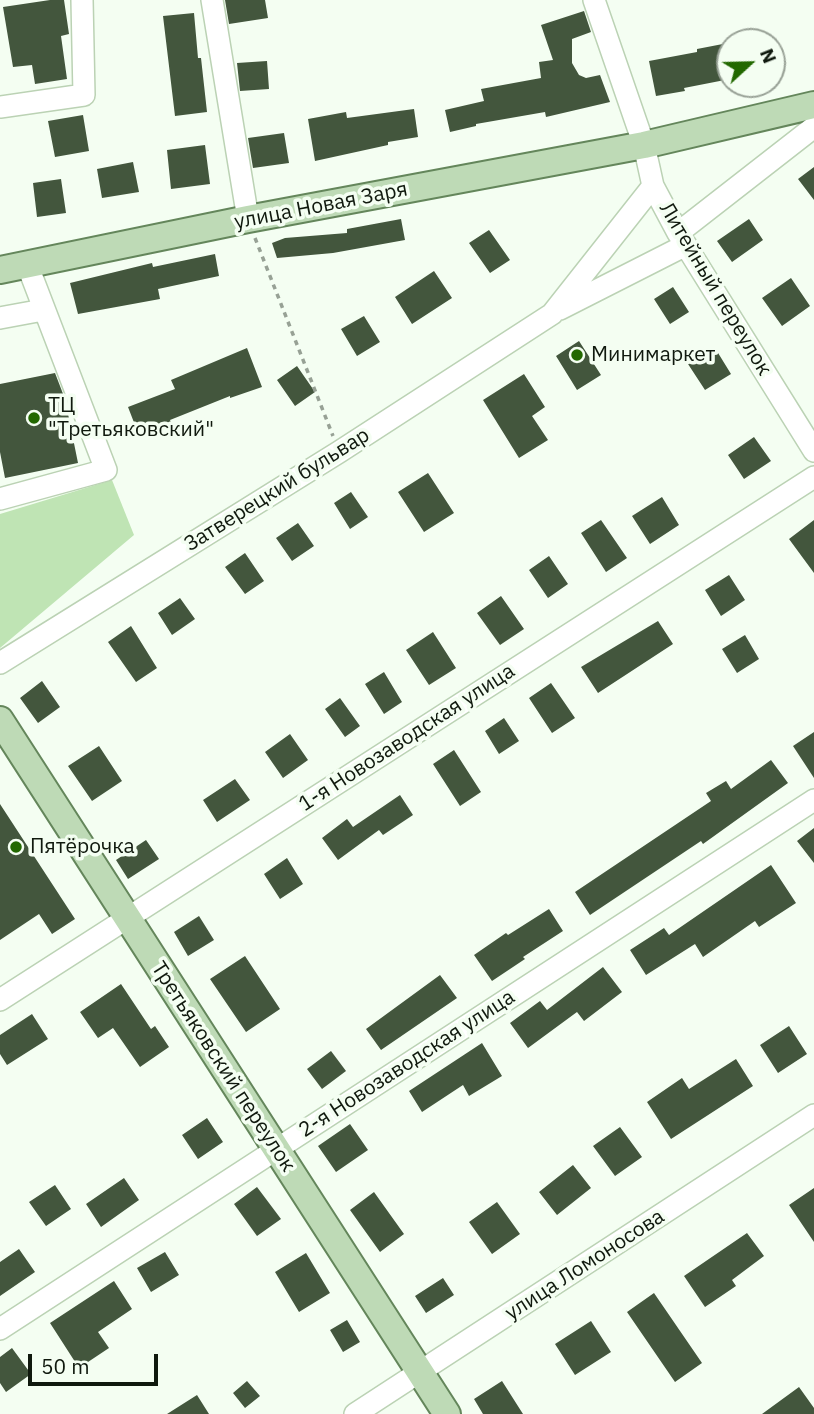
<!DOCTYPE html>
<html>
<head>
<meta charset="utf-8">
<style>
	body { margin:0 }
	#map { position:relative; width:814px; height:1414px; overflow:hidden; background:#f4fef2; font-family:"IBM Plex Sans",sans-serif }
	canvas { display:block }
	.north { position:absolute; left:716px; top:28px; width:70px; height:70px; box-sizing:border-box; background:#f4fef2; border:2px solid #99a297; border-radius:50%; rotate:68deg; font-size:19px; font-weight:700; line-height:28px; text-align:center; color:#10190e }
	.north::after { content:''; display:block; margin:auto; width:24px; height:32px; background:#226800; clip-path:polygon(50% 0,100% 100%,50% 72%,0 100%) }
	.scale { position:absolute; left:28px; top:1354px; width:130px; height:32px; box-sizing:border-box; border:4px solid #10190e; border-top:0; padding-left:9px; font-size:21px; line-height:24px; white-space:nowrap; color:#10190e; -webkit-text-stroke:5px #f4fef2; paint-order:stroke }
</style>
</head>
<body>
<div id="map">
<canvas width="814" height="1414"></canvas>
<div class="north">N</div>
<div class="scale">50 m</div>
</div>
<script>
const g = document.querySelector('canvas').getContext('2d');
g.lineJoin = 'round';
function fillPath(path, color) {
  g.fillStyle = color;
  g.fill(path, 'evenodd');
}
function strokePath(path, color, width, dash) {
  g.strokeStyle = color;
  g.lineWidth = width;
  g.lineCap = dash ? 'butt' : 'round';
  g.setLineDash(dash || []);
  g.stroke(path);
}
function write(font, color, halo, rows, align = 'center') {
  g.font = font + ' "IBM Plex Sans",sans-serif';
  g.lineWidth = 7;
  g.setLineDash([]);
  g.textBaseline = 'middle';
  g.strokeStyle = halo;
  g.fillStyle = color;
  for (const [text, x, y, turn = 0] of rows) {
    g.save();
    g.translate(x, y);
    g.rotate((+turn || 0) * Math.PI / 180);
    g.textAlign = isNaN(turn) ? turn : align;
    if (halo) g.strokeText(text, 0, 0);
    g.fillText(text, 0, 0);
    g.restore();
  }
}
fillPath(new Path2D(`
	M112,480L134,535L0,648V514Z`), '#bfe4b4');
fillPath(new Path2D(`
	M50,0H64L69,34L61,36L67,79L35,84L32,65L13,67L3,7Z
	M225,0H265L268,18L229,24Z
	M584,11L591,32L572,39V63L579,75L586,78L600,75L610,102L546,117L545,112L476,124V126L450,132L445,110L484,101L481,89L541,78L539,62L553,60L541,25Z
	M194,13L198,58H201L207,112L175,116L163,16Z
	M728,43L730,79L684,88L685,91L656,96L649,61L697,52V49Z
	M267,61L269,89L240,91L237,63Z
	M414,109L418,137L388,142V145L315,161L308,119L346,112L347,118Z
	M83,115L89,151L55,157L48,121Z
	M284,133L289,163L253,168L248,138Z
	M205,145L210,184L171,189L167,150Z
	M133,162L139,192L102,198L97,169Z
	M814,167V200L798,179Z
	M61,179L66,213L37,217L33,183Z
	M401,219L405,240L333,253L277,258L272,243L285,238L347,233V229Z
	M749,219L763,240L732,262L717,241Z
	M489,230L510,260L490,273L469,243Z
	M215,254L219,276L158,289L160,299L78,314L70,283L152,263L153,267Z
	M434,271L452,298L412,324L395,297Z
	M791,278L810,306L782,326L762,298Z
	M673,287L689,312L670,324L654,299Z
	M364,316L380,342L357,356L341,329Z
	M579,341L601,375L577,390L556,356Z
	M247,348L262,387L230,398V396L170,420L172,425L140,438L128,407L175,389L171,380Z
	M715,348L731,374L705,390L688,364Z
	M297,366L315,392L295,406L277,380Z
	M55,373L65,399L78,463L5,478L0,452V384Z
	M524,374L545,407L532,416L548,440L519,458L483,400Z
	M754,437L771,461L744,479L728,455Z
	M428,473L454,513L424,532L398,492Z
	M351,492L368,517L350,529L334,503Z
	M662,497L679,525L650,544L632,516Z
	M601,520L627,558L606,572L581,533Z
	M814,520V573L789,539Z
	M298,523L314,546L292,561L276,538Z
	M245,553L264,581L245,594L225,567Z
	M549,556L568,584L548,598L529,570Z
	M729,575L745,600L721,616L705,590Z
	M501,596L524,629L500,645L477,613Z
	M180,598L195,619L172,635L158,613Z
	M658,621L673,644L598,693L581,667Z
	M131,626L157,668L136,682L108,642Z
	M433,632L456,668L429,685L406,650Z
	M745,635L759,659L737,673L722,649Z
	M384,672L402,702L384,714L365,684Z
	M42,681L60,707L38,723L20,698Z
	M551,683L575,718L552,733L529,698Z
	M340,698L360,726L345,737L325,709Z
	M504,718L519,741L499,754L485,731Z
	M814,732V778L793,746Z
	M290,734L308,760L283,778L265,752Z
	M99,746L122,781L92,801L68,766Z
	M454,750L481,792L460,806L433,764Z
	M771,760L788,783L703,844L701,841L590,915L575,892L711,801L706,793L726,781L731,789Z
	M235,779L250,800L217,822L203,800Z
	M400,795L413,815L383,835L379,830L338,860L322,838L347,819L353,827Z
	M0,804L75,919L52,934L39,914L0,940Z
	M814,828V863L797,841Z
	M146,840L159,859L128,879L116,860Z
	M287,858L303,884L280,899L264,874Z
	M771,865L796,903L759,927L755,921L703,957L695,944L646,975L630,950L664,928L669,935Z
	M549,909L563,931L523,957L525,959L492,981L474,955L506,933L508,935Z
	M199,916L214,940L188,956L174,932Z
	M245,956L280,1009L246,1032L210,979Z
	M603,967L622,992L584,1021L577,1012L528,1048L510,1023L540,1001L547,1010Z
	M440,975L457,998L381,1050L366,1029Z
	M121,984L151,1029L155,1026L169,1047L140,1067L113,1028L98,1038L80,1012Z
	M32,1014L48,1039L7,1065L0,1054V1035Z
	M789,1026L807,1054L778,1073L760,1045Z
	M482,1043L502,1076L469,1096L463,1085L422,1112L409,1091Z
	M331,1051L346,1071L322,1089L307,1069Z
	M736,1059L753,1086L671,1139L647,1102L682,1078L689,1089Z
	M207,1118L223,1142L198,1159L182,1135Z
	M350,1124L368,1150L336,1172L318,1146Z
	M620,1127L642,1157L615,1176L593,1146Z
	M573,1165L591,1188L557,1215L539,1192Z
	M124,1178L139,1200L101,1227L86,1204Z
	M55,1185L71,1209L46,1226L29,1202Z
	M257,1187L281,1219L257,1236L234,1204Z
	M814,1188V1242L789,1205Z
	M374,1192L404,1234L380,1252L350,1210Z
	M497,1202L520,1234L492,1254L469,1222Z
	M747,1233L764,1256L732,1280L736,1286L705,1307L684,1276Z
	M19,1249L35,1272L0,1296V1262Z
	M165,1252L179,1275L151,1292L137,1268Z
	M306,1253L330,1293L299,1312L275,1272Z
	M443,1278L454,1295L426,1313L415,1296Z
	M114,1281L132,1309L98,1332L109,1348L79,1368L50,1323Z
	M654,1293L702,1363L675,1382L627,1312Z
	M347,1320L360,1342L343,1352L330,1330Z
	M591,1321L611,1352L575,1375L555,1344Z
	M12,1348L31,1374L6,1392L0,1383V1357Z
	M247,1381L260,1396L245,1408L233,1393Z
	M502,1381L523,1414H483L474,1399Z
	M799,1387L814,1408V1414H762Z
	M197,1395L209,1414H167Z`), '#43563d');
const minor = new Path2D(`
	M212,0L248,219
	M594,0L644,145L653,186L678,233L814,451
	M0,107L84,95L82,0
	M678,233L814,127
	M560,309L686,245
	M0,318L43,310
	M0,499L106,470L27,264
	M0,663L339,452L552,314L653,186
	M0,1000L814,477
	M0,1329L814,800
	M355,1414L814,1115`);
const major = new Path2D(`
	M0,270L248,219L644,145L814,105
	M0,720L447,1414`);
strokePath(minor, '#bbd2b4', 24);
strokePath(major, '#64865b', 30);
strokePath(new Path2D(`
	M255,238L333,436`), '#97a195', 3.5, [5, 5]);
strokePath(minor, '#fff', 21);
strokePath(major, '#bedab6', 26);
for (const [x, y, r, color] of [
	[577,355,7,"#226800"],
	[34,418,7,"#226800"],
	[16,847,7,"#226800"]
]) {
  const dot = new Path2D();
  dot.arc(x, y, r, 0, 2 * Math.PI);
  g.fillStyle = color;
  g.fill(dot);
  strokePath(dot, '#f4fef2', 2.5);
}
write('21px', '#10190e', '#f4fef2', [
	["улица Новая Заря",321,206,-11],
	["Литейный переулок",715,289,59],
	["Затверецкий бульвар",277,490,-32],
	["1-я Новозаводская улица",407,738,-33],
	["2-я Новозаводская улица",407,1064,-33],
	["Третьяковский переулок",223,1067,57],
	["улица Ломоносова",585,1265,-33]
]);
write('21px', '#10190e', '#f4fef2', [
	["Минимаркет",591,355],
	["ТЦ",48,406],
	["\"Третьяковский\"",48,430],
	["Пятёрочка",30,847]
], 'left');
</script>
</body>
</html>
